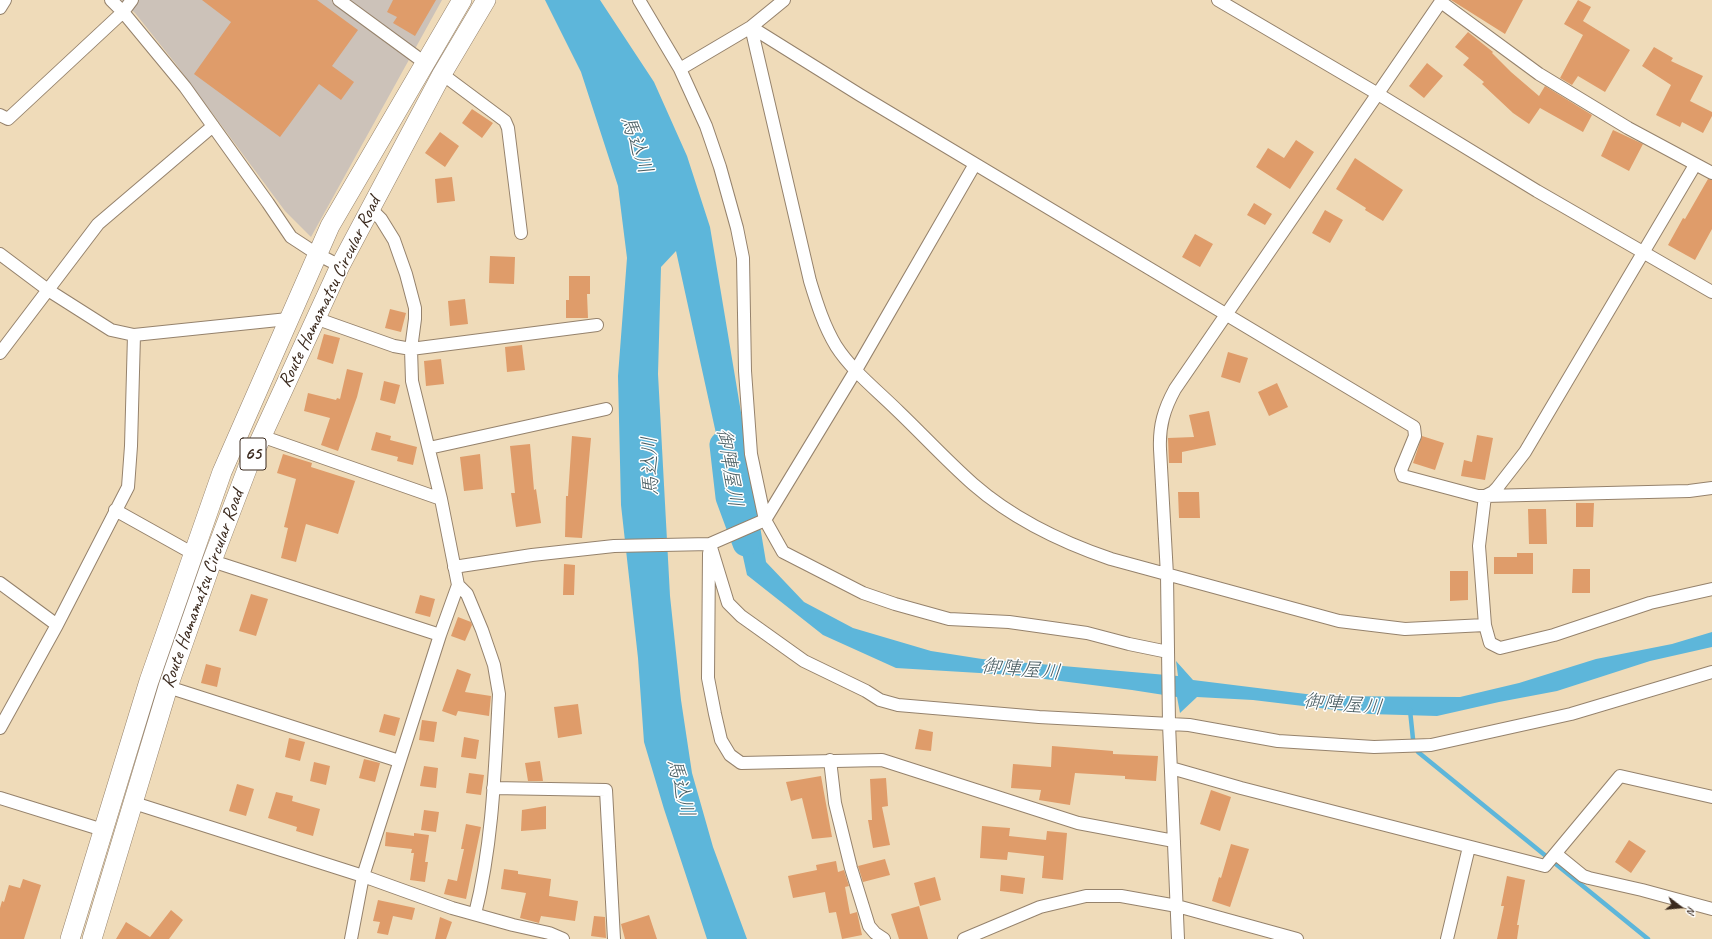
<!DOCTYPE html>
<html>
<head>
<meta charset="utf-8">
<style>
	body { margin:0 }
	#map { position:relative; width:1712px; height:939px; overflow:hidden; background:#efdbb9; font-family:Caveat,sans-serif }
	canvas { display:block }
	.north { position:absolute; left:1660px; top:887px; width:40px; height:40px; -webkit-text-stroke:3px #fff; paint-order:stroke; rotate:106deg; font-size:11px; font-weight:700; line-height:16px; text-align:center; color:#3b2a1e }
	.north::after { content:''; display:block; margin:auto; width:14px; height:18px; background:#3b2a1e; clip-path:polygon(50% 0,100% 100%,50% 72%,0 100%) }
</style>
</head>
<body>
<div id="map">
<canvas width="1712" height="939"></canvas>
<div class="north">N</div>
</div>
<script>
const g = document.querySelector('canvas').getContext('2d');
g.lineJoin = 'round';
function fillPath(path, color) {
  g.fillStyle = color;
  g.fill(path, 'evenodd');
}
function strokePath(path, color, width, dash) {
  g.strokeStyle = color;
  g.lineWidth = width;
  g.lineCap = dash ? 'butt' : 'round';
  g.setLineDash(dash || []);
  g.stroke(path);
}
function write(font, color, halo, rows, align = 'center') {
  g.font = font + ' Caveat,"Klee One",sans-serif';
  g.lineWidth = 3;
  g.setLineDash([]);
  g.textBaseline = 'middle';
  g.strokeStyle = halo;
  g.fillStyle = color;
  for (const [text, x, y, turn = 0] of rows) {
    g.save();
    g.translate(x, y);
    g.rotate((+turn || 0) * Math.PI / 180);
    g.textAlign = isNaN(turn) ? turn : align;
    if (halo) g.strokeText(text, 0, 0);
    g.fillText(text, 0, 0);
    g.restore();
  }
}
fillPath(new Path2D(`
	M121,0H442L311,237L285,211L175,63L135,13Z`), '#ccc2b9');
fillPath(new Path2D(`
	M545,0H600L654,82L687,156L710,227L766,562L804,602L853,628L931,651L982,659L1178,676L1176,661L1193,680L1322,696L1460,697L1519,683L1596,659L1672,644L1712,632V647L1650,661L1557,691L1499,702L1437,716L1370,714L1253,700L1197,697L1180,713L1177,697L1132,690L1013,675L896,668L823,635L747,575L676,251L661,267L658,374L670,596L681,700L692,773L713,847L747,939H707L664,809L644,742L638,658L621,505L618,376L627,258L618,186L581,72Z`), '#5db6da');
strokePath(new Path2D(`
	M1410,710L1413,739
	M1418,752L1648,939`), '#5db6da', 4.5);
strokePath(new Path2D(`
	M723,445L729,497L746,543`), '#5db6da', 27);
fillPath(new Path2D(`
	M202,0H317L358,30L332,66L354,82L341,100L319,84L280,137L194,74L231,22Z
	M393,0H436L415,36L393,23L397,17L387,12Z
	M1451,0H1523L1505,34Z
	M1578,0L1591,7L1583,21L1630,50L1605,92L1578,76L1572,85L1560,78L1583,35L1564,24Z
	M1468,32L1493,52L1492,53L1511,72L1539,96L1545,86L1592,115L1583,132L1540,108L1529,124L1513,113L1482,84L1484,82L1463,65L1469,58L1455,47Z
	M1654,47L1673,58L1671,61L1703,76L1690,101L1712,112V116L1703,133L1682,122L1680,127L1656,115L1671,85L1642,66Z
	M1427,63L1443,76L1424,98L1409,86Z
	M472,109L493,123L482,138L462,123Z
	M1613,130L1643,144L1629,171L1601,156Z
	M440,132L459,146L445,167L425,153Z
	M1296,140L1314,152L1290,189L1256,167L1268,148L1284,158Z
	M1355,158L1403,190L1383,221L1365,210L1366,208L1336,189Z
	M452,177L455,201L437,203L435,179Z
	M1708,179L1712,180V229L1695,260L1668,245L1683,218L1685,219Z
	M1254,203L1272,214L1265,225L1247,215Z
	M1325,210L1343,220L1330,243L1312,233Z
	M1195,234L1213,244L1200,267L1182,257Z
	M490,256L515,257L514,284L489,283Z
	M569,276H590V294H587L588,318H566V300H569Z
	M465,299L468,324L450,326L448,301Z
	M390,309L406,313L401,332L385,328Z
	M324,334L340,338L333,364L317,359Z
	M522,345L525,370L507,372L505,347Z
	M1228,352L1248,358L1240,383L1221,377Z
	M441,359L444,384L426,386L424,361Z
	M347,369L363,373L357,397L338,451L321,445L330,418L304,411L308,393L336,400L337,398L340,399Z
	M384,381L400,385L395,404L380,400Z
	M1277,383L1288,407L1269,416L1258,392Z
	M1209,411L1216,445L1182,452V463H1169L1168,438L1194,437L1189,415Z
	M376,432L391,436L390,440L417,447L413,465L397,461L398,457L371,450Z
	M1477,435L1493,438L1485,480L1461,476L1464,460L1472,462Z
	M572,436L591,438L582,538L565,537L566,496H568Z
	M1422,436L1444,443L1435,470L1413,463Z
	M530,444L534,490L536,489L541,523L516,527L511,493H515L510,446Z
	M283,454L312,463L311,467L355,481L338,534L306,524L296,562L281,558L288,528L284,527L296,479L277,473Z
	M480,454L483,489L464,491L460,457Z
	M1178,492H1199L1200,518H1179Z
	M1576,503H1594L1593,527H1576Z
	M1528,509H1546L1547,544H1529Z
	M1517,553H1533V574H1494V557H1517Z
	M564,564L575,565L574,595H563Z
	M1573,569H1590V593H1572Z
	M1450,571H1468V600L1450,601Z
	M251,594L268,599L256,636L239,631Z
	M420,595L435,599L430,617L415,613Z
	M458,617L471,622L472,625L465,641L451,636Z
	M206,664L221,668L217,687L201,683Z
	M457,669L471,674L465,692L491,696L489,716L458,711L456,716L442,711Z
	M578,704L582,734L558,738L554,707Z
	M384,714L400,718L395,736L379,732Z
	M422,720L437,722L434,742L419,740Z
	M919,729L933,732L931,751L915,749Z
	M464,737L479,740L476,759L461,757Z
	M289,738L305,742L300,761L285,757Z
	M1052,746L1113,751V754L1158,756L1156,781L1125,779V776L1075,773L1070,805L1039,800L1041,790L1011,788L1013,764L1051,767Z
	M364,759L380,763L375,782L359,778Z
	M540,761L543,781H528L525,763Z
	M314,762L330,766L326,785L310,781Z
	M424,766L438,768L436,788L420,786Z
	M469,773L484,775L481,795L466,793Z
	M821,776L832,837L812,839L802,798L791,801L786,782Z
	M886,778L888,806L882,807L890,845L873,848L868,820H872L870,779Z
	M237,784L254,789L246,816L229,811Z
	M1211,790L1231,797L1220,831L1200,824Z
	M276,792L293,796L292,801L320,809L313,836L296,831L297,827L268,818Z
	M546,806V829L521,831L522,810Z
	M424,810L439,812L436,832L421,830Z
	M466,824L481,827L466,899L444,894L448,879L457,881L464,849H461Z
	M982,826L1010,828L1009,836L1046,840L1047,831L1067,833L1063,880L1042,878L1044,856L1008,852L1007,860L980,858Z
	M386,832L414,836V833L429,835L425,862H428L425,882L410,880L414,853H411L412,849L385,846Z
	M1629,840L1646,851L1631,873L1615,862Z
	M1231,844L1249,849L1230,907L1212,901L1219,877L1221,878Z
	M885,859L890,875L863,882L858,866Z
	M836,861L838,872L844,870L849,886L845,887L850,914L857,912L862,935L842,939L836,912L829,913L825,892L793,898L788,876L817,870L816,865Z
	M504,869L518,871V874L551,879L549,896L578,901L575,921L541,916L539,923L520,918L526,893L501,889Z
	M1001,875L1025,878L1023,894L1000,891Z
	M1507,876L1525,880L1517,925H1519L1517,939H1497L1504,906H1501Z
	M935,877L941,900L920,906L914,883Z
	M23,879L41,885L24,939H0V908L2,901L4,902L9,885L20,888Z
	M378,900L415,908L412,920L393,916L388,935L377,933L380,922L373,921Z
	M919,906L928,939H899L891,914Z
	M171,910L183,920L169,939H116L126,922L150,937Z
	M649,915L657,939H625L621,924Z
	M594,916L605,917L606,938L591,936Z
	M440,917L452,922L446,939H435Z`), '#df9c6a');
const street = new Path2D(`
	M111,0L123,12L185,87L268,203L291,237L317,254L340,266
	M339,0L425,63
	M639,0L680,69L706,126L720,167L737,228L743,258L745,371L751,454L765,520L783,552L863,593L895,604L949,619L1009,622L1087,633L1129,644L1168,652
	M1218,0L1378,94L1537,191L1712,292
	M1441,2L1539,74L1628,128L1712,173
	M0,8L5,0
	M751,27L860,95L1414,427L1415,436L1401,470L1403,476L1478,496H1485L1689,491L1712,488
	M751,27L810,281C817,304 824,326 836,346C852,371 878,391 899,412C924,436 947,461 973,484C1013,519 1061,542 1111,559L1339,621L1405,629L1485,625
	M680,69L751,27L784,0
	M442,74L505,121L508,128L521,233
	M0,115L8,119L123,12L132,0
	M370,208L381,219L394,240L406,274L415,308V319L411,349L412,381L441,499L458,585L467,594L482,630L494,665L499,694C495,767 493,843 475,914
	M0,254L48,290L111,330L134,335L288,319
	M315,318L394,346L411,349L597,325
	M0,353L98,224L213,126
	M261,436L441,499
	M429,448L606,409
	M1485,496L1493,492L1497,488L1525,452L1695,165
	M1485,496L1479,546L1485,625L1490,643L1500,648L1554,635L1650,603L1712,589
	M115,510L192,553
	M710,544L728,603L741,616L804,661L866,691L880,700L898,705L1039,717L1189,725L1278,741L1374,747L1431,745L1571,714L1712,672
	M709,553L708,678L715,714L721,740L730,755L741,763L882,760L1078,823L1174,841
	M212,561L440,635
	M454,567L532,555L614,546L710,544L765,520L856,370L975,164
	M0,583L57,625
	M168,687L399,761
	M0,728L57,625L128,487L131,446L134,335
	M830,760L835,803L851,868L869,926L875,933L884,939
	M1171,768L1241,788L1545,866L1620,776L1712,797
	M493,788L606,790L614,939
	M0,798L103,830
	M134,803L363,876L452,908L513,925L549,933L563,939
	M1556,854L1583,876L1589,878L1642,890L1712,909
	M351,939L363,876L440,635L458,585
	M964,939L1040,907L1086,896H1121L1177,906L1297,939
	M1178,939L1169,724L1167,575L1160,449C1159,426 1164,409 1175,389L1442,0
	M1447,939L1469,847`);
const primary = new Path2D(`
	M70,939L149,681L222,472L330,226L462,0
	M92,939L168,687L212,561L249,464L340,266L442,74L486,0`);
strokePath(street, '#95826c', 14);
strokePath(primary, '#95826c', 20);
strokePath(street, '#fff', 12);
strokePath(primary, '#fff', 19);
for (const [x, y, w] of [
	[253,454,26]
]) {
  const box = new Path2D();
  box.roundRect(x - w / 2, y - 16, w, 32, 3);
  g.fillStyle = '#fff';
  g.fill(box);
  strokePath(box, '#3b2a1e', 1);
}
write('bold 18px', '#3b2a1e', null, [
	["65",253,454]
]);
write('19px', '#3b2a1e', '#fff', [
	["Route Hamamatsu Circular Road",330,292,-64],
	["Route Hamamatsu Circular Road",203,589,-70]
]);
write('italic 20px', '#475b60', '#fff', [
	["馬込川",636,145,71],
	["馬込川",651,466,-92],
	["御陣屋川",729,468,81],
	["御陣屋川",1021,670,5],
	["御陣屋川",1343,705,5],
	["馬込川",680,788,76]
]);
</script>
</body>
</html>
